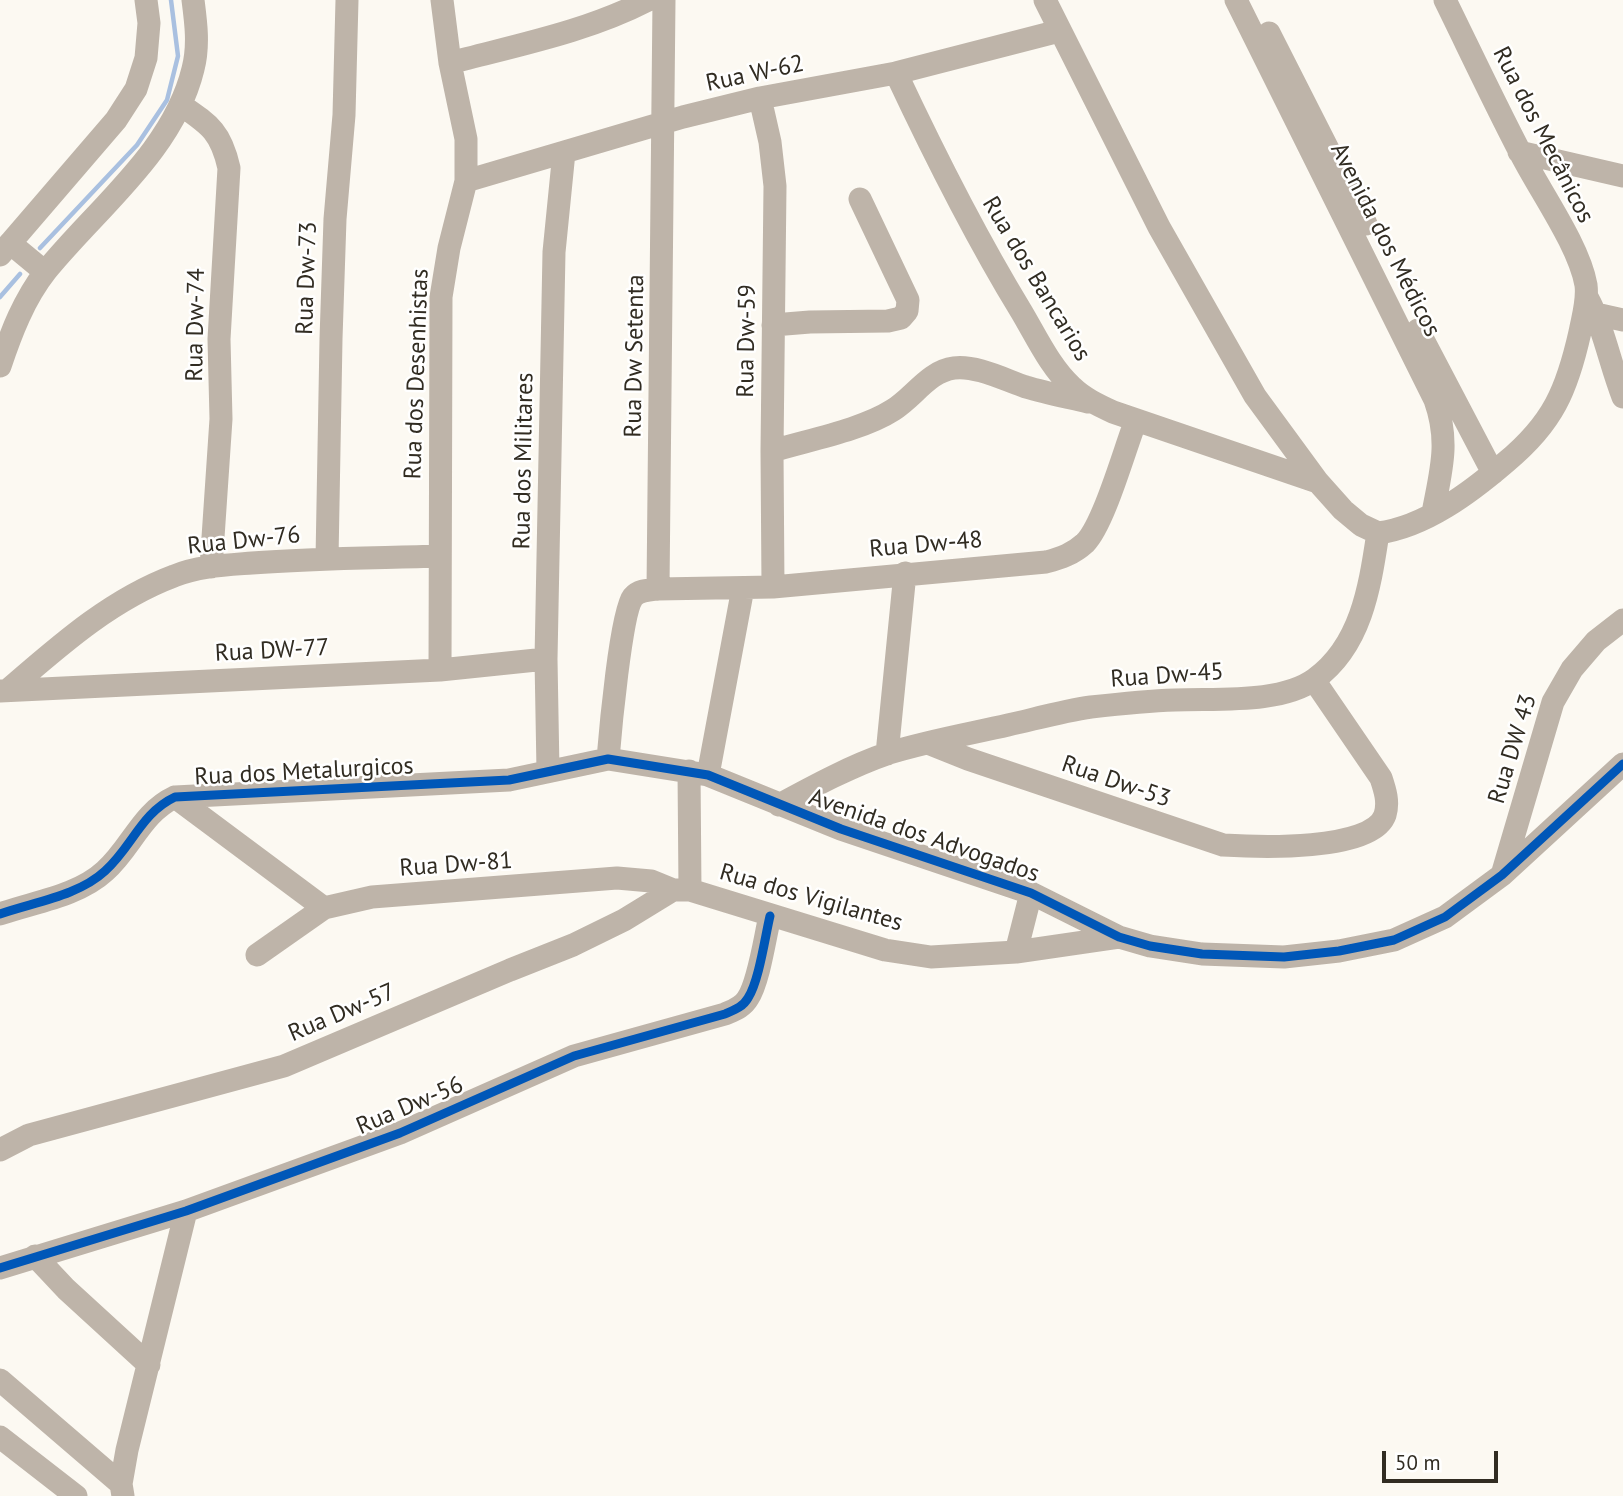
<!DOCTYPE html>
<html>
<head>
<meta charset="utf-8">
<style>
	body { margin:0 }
	#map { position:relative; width:1623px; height:1496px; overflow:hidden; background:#fcf9f2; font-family:"PT Sans",sans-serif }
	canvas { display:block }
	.scale { position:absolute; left:1382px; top:1451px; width:116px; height:32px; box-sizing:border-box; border:4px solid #312c22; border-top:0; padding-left:9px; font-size:21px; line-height:24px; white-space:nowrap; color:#312c22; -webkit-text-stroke:5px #fff; paint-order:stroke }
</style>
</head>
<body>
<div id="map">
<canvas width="1623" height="1496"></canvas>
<div class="scale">50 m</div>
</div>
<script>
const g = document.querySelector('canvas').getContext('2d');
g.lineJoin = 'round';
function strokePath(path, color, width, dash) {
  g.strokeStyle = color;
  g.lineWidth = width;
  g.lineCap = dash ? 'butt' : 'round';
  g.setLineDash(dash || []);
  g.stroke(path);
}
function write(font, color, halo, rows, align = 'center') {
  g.font = font + ' "PT Sans",sans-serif';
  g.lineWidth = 5;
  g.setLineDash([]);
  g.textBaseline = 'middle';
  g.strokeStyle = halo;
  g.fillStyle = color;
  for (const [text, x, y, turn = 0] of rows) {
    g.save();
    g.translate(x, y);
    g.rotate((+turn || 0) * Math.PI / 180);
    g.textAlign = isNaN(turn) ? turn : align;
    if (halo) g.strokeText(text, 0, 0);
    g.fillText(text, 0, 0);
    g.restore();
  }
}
strokePath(new Path2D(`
	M40,248L137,145L167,100L178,56L171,0
	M0,297L20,274`), '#a9c0e0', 4.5);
strokePath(new Path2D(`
	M1045,0L1159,227L1255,396L1318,482L1343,510L1361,525L1378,533
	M1236,0L1435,400C1450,442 1441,470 1433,513
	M1269,33L1366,224
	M450,63C517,45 586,32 648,0
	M896,73C934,154 974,234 1021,311C1036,336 1050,367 1072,387C1083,398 1098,405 1113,412L1318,482
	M760,98L770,142L775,186L772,451L773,587
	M181,105C210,125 221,132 229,168L219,339L221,419L211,567
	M1519,152L1623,176
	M466,181L683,117L760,98L896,73L1059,31
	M10,243L45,272
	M0,255L116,120L136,89L146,58L149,23L146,0
	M1587,297C1604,328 1610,364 1623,397
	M1596,314L1623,320
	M773,325L810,322L888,321L901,318L907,311L908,300L860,199
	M1418,330L1493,473
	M0,366C11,333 24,299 46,271C97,208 173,151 193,69C199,46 196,23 193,0
	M772,451C808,440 862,430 893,410C914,397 929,371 954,368C976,365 1005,380 1026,387C1046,393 1067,397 1088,402
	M1378,533C1425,527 1471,492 1506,462C1553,423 1567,390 1580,332C1583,316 1588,301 1586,285C1579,245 1539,190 1520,152C1494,102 1470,51 1445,0
	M327,559L331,339L335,219L344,115L347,0
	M658,589L664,0
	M440,670L441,297L449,248L466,181V139L450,63L442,0
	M8,690C59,646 110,600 174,576C198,566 226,565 252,563C314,558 377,558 439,556
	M0,691L440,670L546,659
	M928,743L968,759L1223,845C1256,847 1372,852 1385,815C1389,802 1385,790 1381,778L1314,680
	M887,754L905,573
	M608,759C610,734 621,612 633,597C639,590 649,590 658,589L773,587L1046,562C1061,558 1073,554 1085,543C1104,524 1125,448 1136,420
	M548,771L546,659L554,252L564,152
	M689,771L690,890
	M708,775L743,588
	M175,797L324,908
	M779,805C814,786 851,766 889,753C928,741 968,734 1008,725C1035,719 1063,711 1091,707C1118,704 1147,701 1175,700C1216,698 1281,704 1315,679C1362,645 1370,585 1378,533
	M1502,875L1553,702L1572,669L1596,641L1623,620
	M0,914C34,902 78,896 105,871C132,847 141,813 175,797L509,780L608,759L708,775L841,829L1031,893L1119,937L1150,946L1202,954L1284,957L1339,951L1394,940L1445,917L1502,875L1623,764
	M1016,952L1031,893
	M257,955L324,908L372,897L617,878L651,881L673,890
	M0,1150L29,1135L284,1066L510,970L573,945L624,920L673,890H690L885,950L931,957L1016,952L1119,937
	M35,1256L66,1289L149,1365
	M0,1268L186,1211L400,1133L574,1056L725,1014C734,1010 743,1007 748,998C759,981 765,937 770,916
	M0,1380L121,1484
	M0,1437L76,1496
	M123,1496L121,1484L127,1450L186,1211`), '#beb4a9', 23);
strokePath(new Path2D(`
	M0,914C34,902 78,896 105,871C132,847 141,813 175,797L509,780L608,759L708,775L841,829L1031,893L1119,937L1150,946L1202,954L1284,957L1339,951L1394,940L1445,917L1502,875L1623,764
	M0,1268L186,1211L400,1133L574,1056L725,1014C734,1010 743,1007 748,998C759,981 765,937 770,916`), '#0057b8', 9);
write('24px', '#312c22', '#fff', [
	["Rua W-62",755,74,-12],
	["Rua dos Mecânicos",1543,135,63],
	["Avenida dos Médicos",1385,240,63],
	["Rua Dw-73",307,278,-88],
	["Rua dos Bancarios",1036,279,59],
	["Rua Dw-74",196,325,-89],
	["Rua Dw-59",747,341,-89],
	["Rua Dw Setenta",635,356,-89],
	["Rua dos Desenhistas",417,374,-88],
	["Rua dos Militares",524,461,-89],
	["Rua Dw-76",244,541,-6],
	["Rua Dw-48",926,545,-5],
	["Rua DW-77",272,651,-3],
	["Rua Dw-45",1167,676,-4],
	["Rua DW 43",1513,749,-73],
	["Rua dos Metalurgicos",304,772,-3],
	["Rua Dw-53",1116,782,19],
	["Avenida dos Advogados",924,836,19],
	["Rua Dw-81",456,865,-4],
	["Rua dos Vigilantes",811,898,16],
	["Rua Dw-57",342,1013,-23],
	["Rua Dw-56",410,1106,-23]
]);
</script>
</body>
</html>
